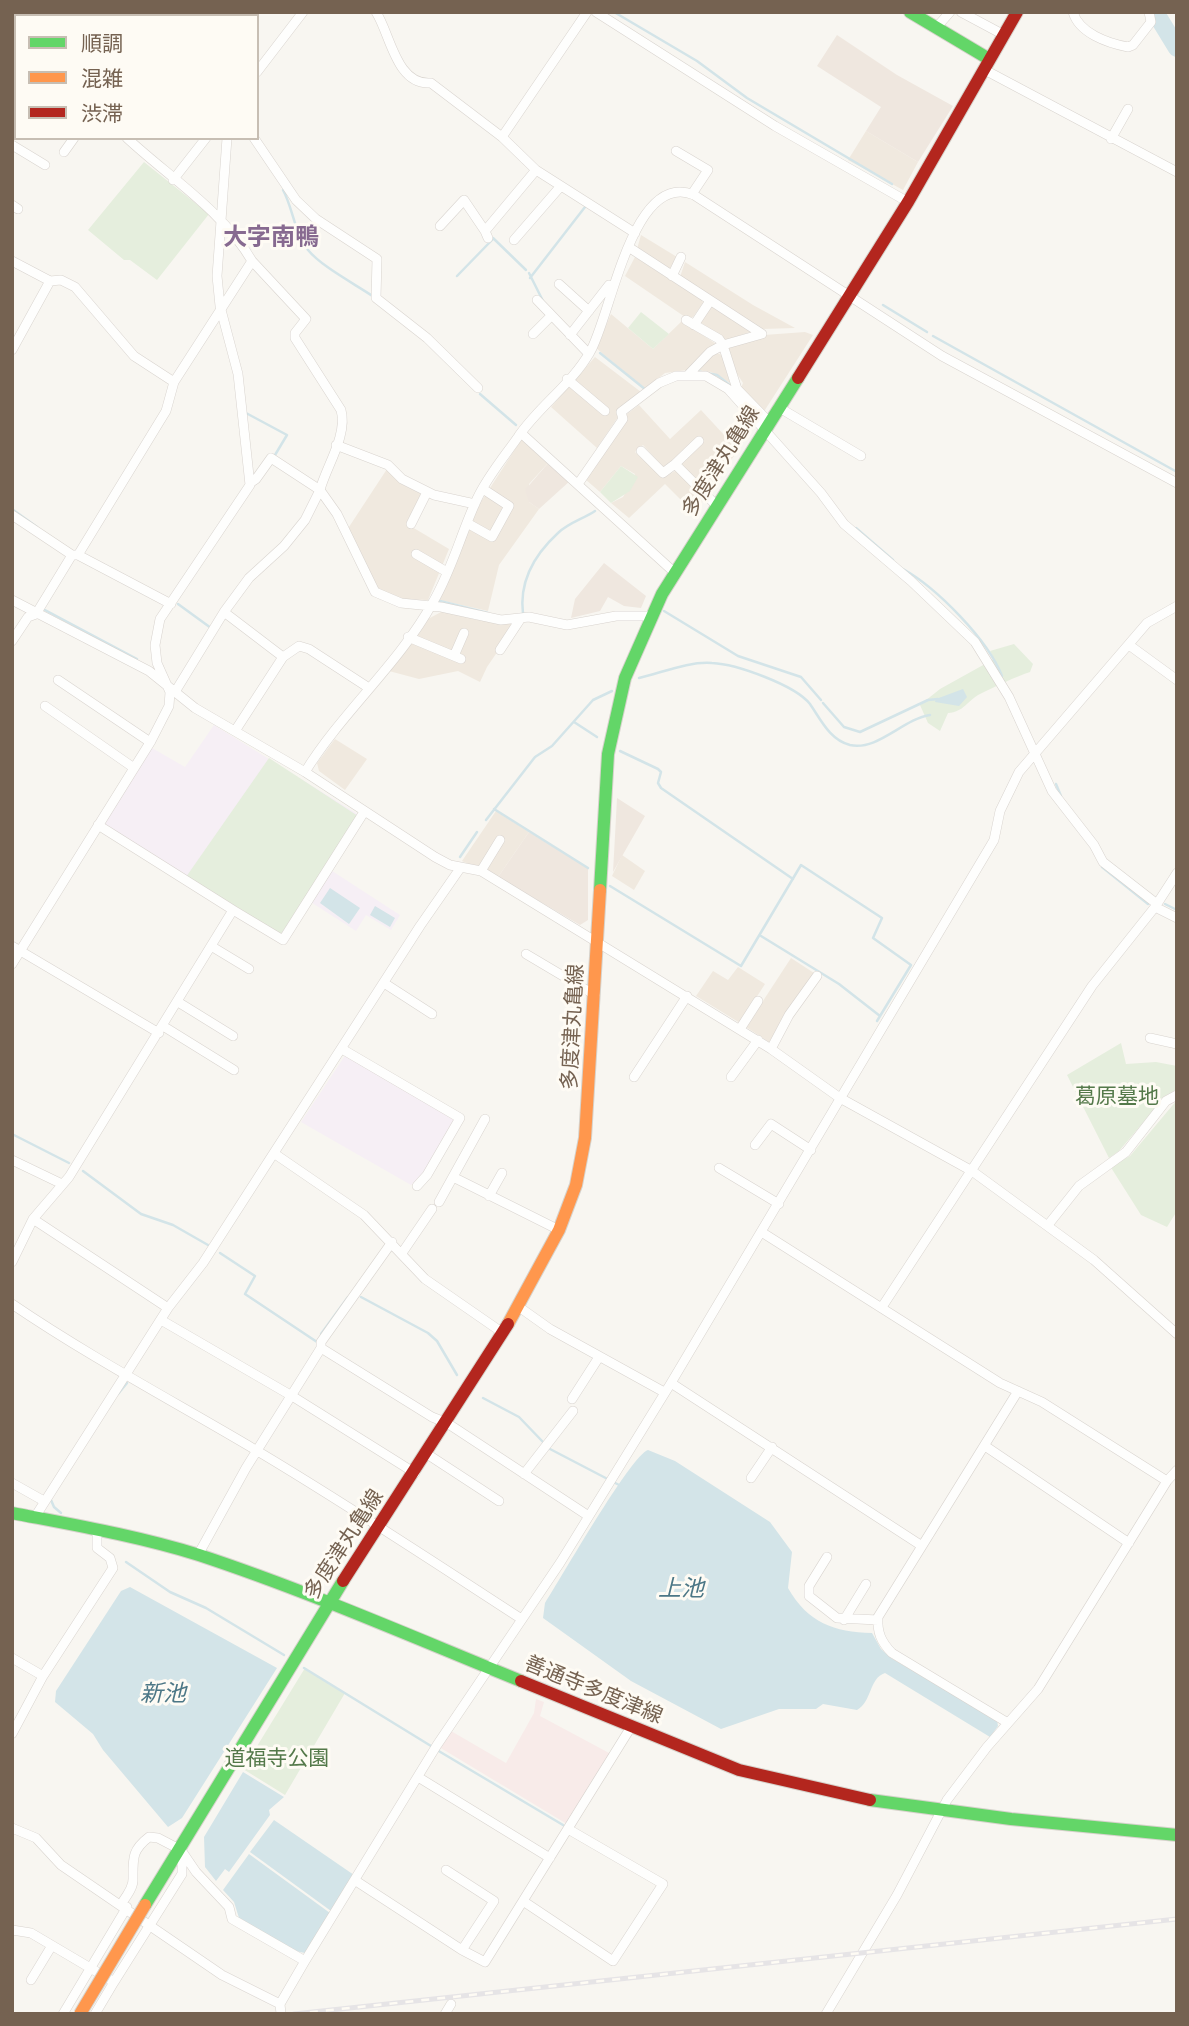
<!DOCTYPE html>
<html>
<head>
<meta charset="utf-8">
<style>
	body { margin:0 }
	#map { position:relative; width:1189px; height:2026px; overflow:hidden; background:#f8f6f1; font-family:Poppins,"Noto Sans JP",sans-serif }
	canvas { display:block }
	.frame { position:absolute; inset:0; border:14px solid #756251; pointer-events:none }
	.legend { position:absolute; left:14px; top:14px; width:245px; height:126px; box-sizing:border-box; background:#fefbf4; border:2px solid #c7beb3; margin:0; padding:9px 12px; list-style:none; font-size:21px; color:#756251 }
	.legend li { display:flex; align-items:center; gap:14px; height:35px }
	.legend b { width:35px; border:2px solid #c7beb3 }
</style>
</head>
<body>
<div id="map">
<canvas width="1189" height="2026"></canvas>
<div class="frame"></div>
<ul class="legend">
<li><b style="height:9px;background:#63d668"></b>順調</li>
<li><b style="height:9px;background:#ff974d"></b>混雑</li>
<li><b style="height:9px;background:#b3261e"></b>渋滞</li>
</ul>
</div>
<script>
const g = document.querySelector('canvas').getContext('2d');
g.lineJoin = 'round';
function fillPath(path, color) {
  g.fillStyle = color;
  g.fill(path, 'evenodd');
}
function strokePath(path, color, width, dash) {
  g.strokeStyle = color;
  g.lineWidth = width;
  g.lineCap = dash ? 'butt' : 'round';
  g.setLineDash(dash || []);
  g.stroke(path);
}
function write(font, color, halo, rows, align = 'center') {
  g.font = font + ' Poppins,"Noto Sans JP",sans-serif';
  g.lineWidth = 6;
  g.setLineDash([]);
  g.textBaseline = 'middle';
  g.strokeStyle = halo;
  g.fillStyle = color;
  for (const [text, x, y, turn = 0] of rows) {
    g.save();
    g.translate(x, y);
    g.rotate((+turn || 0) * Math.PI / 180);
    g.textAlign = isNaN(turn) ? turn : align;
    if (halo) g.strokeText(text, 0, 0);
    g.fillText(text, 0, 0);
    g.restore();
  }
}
fillPath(new Path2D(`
	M866,131L918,162L903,190L848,160Z
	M641,235L677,257L669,270L637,249Z
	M635,257L702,300L703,303L693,317L688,319L625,276Z
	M685,262L753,305L795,328L762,329L680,277Z
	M714,306L753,331L726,340L700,322L709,307Z
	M611,314L653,349L682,321L716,344L687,370L665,373L645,389L596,348Z
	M805,332L813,335L763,413L741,388L743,383L734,369L728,346L764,335Z
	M714,352L722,355L730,383L711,372L695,370Z
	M595,357L641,392L616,413L618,417L597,448L551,407Z
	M639,405L670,439L701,410L738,450L707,495L681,463L703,440L699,437L664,468L643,445L635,452L663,478L677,470L703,501L695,514L665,484L629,518L611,503L623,497L635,474L621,466L600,492L585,479L627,414Z
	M523,437L549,462L529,484V502L539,509L499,565L488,611L439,600L477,508Z
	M387,469L420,491L421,497L407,524L449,549L428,600L400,599L376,589L347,530Z
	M443,611L477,620L517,623L487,667L480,682L458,671L419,679L389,671L428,619Z
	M335,739L367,759L345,790L319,771L317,763Z
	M496,811L529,832L498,877L462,861Z
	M622,855L645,871L634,890L612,876Z
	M791,958L814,973L769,1042L746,1027Z
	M738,967L765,984L740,1023L696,996L713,971L728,980Z`), '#f0e9df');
fillPath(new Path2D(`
	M837,35L897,75L953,106L918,162L866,131L881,107L817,66Z
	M549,462L571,480L539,509L529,502L525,490Z
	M604,563L646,596L641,608L624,606L608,597L600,611L571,618L575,599Z
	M617,798L645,816L613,872L615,836Z
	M529,832L588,868V920L580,925L498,877Z`), '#efe7df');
fillPath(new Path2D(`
	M214,725L356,813L358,816L326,867L400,915L391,930L366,915L356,931L306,899L284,933L163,863L104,823L152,748L185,767Z
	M346,1054L454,1120L423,1173L411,1185L301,1122Z`), '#f6eff5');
fillPath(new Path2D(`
	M536,1699L544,1702L540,1716L611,1754L567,1824L439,1747L451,1731L506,1763L534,1713Z`), '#f8ebe9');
fillPath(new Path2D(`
	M144,162L209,214L157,280L130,260H124L88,230Z
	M641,312L669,334L653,349L628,328Z
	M621,466L638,477L630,491L611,503L600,492Z
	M1014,644L1033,664L1030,672C1015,677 996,686 980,694C967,701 964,712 948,713L940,731L928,723L920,705L940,689L994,659L990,651Z
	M269,758L358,816L281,934L186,877Z
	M1121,1043L1126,1064L1156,1062L1177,1066V1089L1160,1099L1158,1105L1119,1151L1109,1158L1067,1075Z
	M1177,1100V1211L1167,1227L1141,1215L1110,1166L1130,1156Z
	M305,1668L345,1693L285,1795L243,1769Z`), '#e5eedd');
fillPath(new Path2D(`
	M963,689L967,697L959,706L935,702L936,699Z
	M330,888L360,908L349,924L320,903Z
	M375,906L395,918L390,927L370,915Z
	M648,1450L675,1461L770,1522L792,1552L788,1588C808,1623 834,1632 872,1633L881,1649L891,1658L997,1720L998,1726L990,1737L885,1673C869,1678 872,1702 857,1710L823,1704L816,1709H779L721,1729L631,1681L543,1618L545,1603C560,1580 631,1455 648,1450Z
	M130,1587L277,1668L182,1818L168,1827L103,1750L93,1734L55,1702L56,1691L121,1591Z
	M243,1772L284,1797L269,1810L270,1815L229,1872L225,1869L216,1881L205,1867L204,1837Z
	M274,1820L354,1875L331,1911L250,1852Z
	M249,1854L330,1913L305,1953L295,1951L239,1918L234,1902L223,1890Z`), '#d3e4e8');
strokePath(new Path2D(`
	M614,12L697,61L747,98L892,184
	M283,190C293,208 295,235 308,250C322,267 355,284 374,297
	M493,238L526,270
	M529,273L543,301
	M457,276L492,240
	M530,278L585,207
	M883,305L927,332
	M933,336L1177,472
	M600,353L646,390
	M696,371L717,375L731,386
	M480,394L516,425
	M246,413L287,435L275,455
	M12,509L37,527
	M856,528L893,560
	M903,569C937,588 988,640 1002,676
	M440,601L488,613
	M178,604L211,628
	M45,610L137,659
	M664,611L738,656L801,677L821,700
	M523,614C519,582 534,555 558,533C568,523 583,519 595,511
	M639,678C661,673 689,661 712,663C736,664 795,685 810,704C821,720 830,740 850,745C878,751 903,719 930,715
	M823,703L844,727L860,732L928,700L938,699
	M574,722L597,737
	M620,751L658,769L661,772L658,783L661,788L793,879
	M1056,784L1061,796
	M494,809L588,868
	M486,820L535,757L552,746L593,700L612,691
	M460,857L477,832
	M1102,867L1148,904
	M610,886L741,966L801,865L882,918L873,938L911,965L877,1021
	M1165,904L1177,910
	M761,936L839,984L880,1016
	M12,1134L69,1163
	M83,1171L141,1214L173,1225L208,1245
	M220,1253L255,1276L245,1294L317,1342L318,1340
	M361,1297L428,1333L437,1341L457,1375
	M321,1334L348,1297
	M118,1394L127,1383
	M483,1398L519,1417L543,1442
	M550,1449L621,1486
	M51,1500L54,1507L61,1513
	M126,1562L170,1592L206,1608L284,1655
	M304,1668L431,1746
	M437,1750L563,1825`), '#d3e4e8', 2.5);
strokePath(new Path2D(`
	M1155,12L1177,48`), '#d3e4e8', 18);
const street = new Path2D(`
	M107,12L111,16
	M182,12L184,16
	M376,12C390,33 396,86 431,83L502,137L536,170L635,233
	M596,12L775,126L908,202
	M961,12L1004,35
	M1073,12C1079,33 1107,43 1128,47L1133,45L1151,22L1149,12
	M936,28L950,12
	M12,55L16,50
	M983,69L1177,172
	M257,72L303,12
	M502,137L587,12
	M127,138C169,177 223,211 252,261
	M254,138L296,200L316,219L377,259L376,298L427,338L478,388
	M1111,139L1128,109
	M12,145L45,165
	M676,151L708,170L692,194
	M64,152L74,138
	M173,180L206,138
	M12,205L18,209
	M440,226L464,200L485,231
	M488,238L485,231L536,170
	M514,240L560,187
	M630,248L762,334L723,345L737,389L769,422
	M12,261L50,281L61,280L75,287L134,356L174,382
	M672,276L681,257
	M559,284L589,311
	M537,300L589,354
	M686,320L719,339L723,345L710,352L688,375
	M694,325L710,301
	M533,334L551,316
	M570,335L609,285
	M12,350L50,281
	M567,379L605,411
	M778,407L861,456
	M521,433L675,573
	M699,441L675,464L717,506
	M336,445L388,465L402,479L434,495L475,504
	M641,451L663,473L675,464
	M578,484L623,419L621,412L659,383L676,376H706L728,389L821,493L844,524L911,581L975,642L1009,697L1052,791L1094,845L1103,862L1157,904
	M12,515L72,555H78L171,604
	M467,523L492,537L509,506L483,489
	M411,524L427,492
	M416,554L447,572
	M78,555L166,411L174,382L252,261L306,319L295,333V338L341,410C348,435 326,467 320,490L337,514L375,592L401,603L441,607L501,620L529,617L567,625L616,616H650
	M12,600L149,671L195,708L305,772L435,857L450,865L481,871L771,1049L840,1098L972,1171L1094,1260L1177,1334
	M224,612L283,657
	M408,637L461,659
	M12,641L28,617L36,614L72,555
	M1129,645L1177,680
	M500,650L521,618
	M454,656L464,633
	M58,680L150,742
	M175,692L224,612L249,578L284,546L305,520L320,490L271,458L256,479L250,483
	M45,706L134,768
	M235,731L283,657L299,646L309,649L369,688
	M305,772C342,712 399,664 433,602C452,570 461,533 477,499C487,477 504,457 518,437C538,407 572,384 590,352C611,317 632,169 694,195L942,356L1177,483
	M481,871L500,840
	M1155,907L1177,918
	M233,910L283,940L364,812
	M12,946L159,1033
	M211,946L249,969
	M526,954L595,995
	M12,964L151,741L169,706L170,692L157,663L155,645L160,619L250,485L238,374L220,306L217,276L227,138
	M384,983L432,1014
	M178,1002L233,1036
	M163,1026L234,1070
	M740,1029L758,1001
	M1150,1038L1177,1044
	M342,1049L460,1118L427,1175L417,1186
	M771,1049L789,1015L817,976
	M634,1077L687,996
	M731,1077L758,1040
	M755,1145L771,1124L811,1150
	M275,1154L364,1215L425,1279L503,1333
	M12,1160L62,1184
	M719,1168L779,1204
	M453,1177L559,1230
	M489,1196L502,1173
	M439,1202L485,1119
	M33,1219L168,1308
	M1048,1225L1079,1186L1126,1152L1166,1101L1177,1095
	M763,1233L1000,1383L1042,1402L1167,1481
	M402,1253L432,1209
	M12,1262L33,1219L69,1177L233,910L98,825
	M12,1304C90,1357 173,1401 254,1449C345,1503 432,1561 520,1618
	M519,1307L550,1329L664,1392
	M882,1307L1092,986L1155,907L1177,873
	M161,1320L292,1396L415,1473
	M321,1348L432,1417L447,1423L587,1515
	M671,1383L922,1546L878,1617C877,1632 881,1642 892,1653L1008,1723
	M572,1399L599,1357
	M985,1446L1129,1543
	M427,1454L499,1501
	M524,1474L573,1411
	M751,1478L772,1447
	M12,1483L44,1501
	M35,1517L168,1308L203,1263L420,926L461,867
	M922,1546L1018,1391
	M198,1555L246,1468L321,1348V1342L392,1242
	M827,1557L809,1586V1596L837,1618L878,1620
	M844,1620L866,1584
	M12,1658L43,1676
	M12,1734L43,1676L113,1568L110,1558L97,1548V1529
	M418,1777L550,1858
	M12,1828L36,1838L61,1865L222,1975L280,2004
	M446,1870L494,1901L462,1950L485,1962L631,1727
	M356,1881L462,1950
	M523,1901L613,1961L663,1884L568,1829
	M121,1904C126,1897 134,1887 133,1878C133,1858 132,1850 149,1837L158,1838L181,1850L196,1872L229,1907L232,1919L305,1961
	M12,1930L31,1933L114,1982L182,1874V1854
	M31,1980L51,1947
	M63,2014L127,1907
	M95,2014L114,1982
	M281,2014L280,2004L305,1961L437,1745L560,1563L671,1383L994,840L1000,811L1019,772L1147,623L1177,606
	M445,2014L451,2004
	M826,2014L897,1895L947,1800L987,1747L1038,1689L1167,1481L1177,1470`);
const fast = new Path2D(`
	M910,12L989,59
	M600,890L608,754L625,678L662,594L798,378
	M12,1513C74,1525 138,1536 199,1555C308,1591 415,1638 521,1681
	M870,1800L1011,1819L1177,1835
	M145,1905L343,1581`);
const slow = new Path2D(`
	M508,1324L559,1230L576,1185L585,1138L600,890`);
const jam = new Path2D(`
	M798,378L908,202L1017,12
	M343,1581L508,1324
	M521,1681L739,1770L870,1800`);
strokePath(street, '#d8d3ce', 10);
strokePath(fast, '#d6d2cb', 14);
strokePath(slow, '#d6d2cb', 14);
strokePath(jam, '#d6d2cb', 14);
strokePath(street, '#fefefd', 9);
strokePath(fast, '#63d668', 12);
strokePath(slow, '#ff974d', 12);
strokePath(jam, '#b3261e', 12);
const rail = new Path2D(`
	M294,2014L1177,1919`);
strokePath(rail, '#e6e4e6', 5);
strokePath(rail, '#fefbf4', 2.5, [8]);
const slowBridge = new Path2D(`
	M80,2014L145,1905`);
strokePath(slowBridge, '#d6d2cb', 14, []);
strokePath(slowBridge, '#ff974d', 12);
write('21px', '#756251', '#fefbf4', [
	["多度津丸亀線",722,462,-58],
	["多度津丸亀線",574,1027,-87],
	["多度津丸亀線",345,1545,-57],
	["善通寺多度津線",593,1691,22]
]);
write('21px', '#54794a', '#fefbf4', [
	["葛原墓地",1117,1098],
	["道福寺公園",277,1760]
]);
write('italic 23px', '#4c7786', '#fefbf4', [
	["上池",681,1590],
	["新池",163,1695]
]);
write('bold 24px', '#876a90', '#fefbf4', [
	["大字南鴨",271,239]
]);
</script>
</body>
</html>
